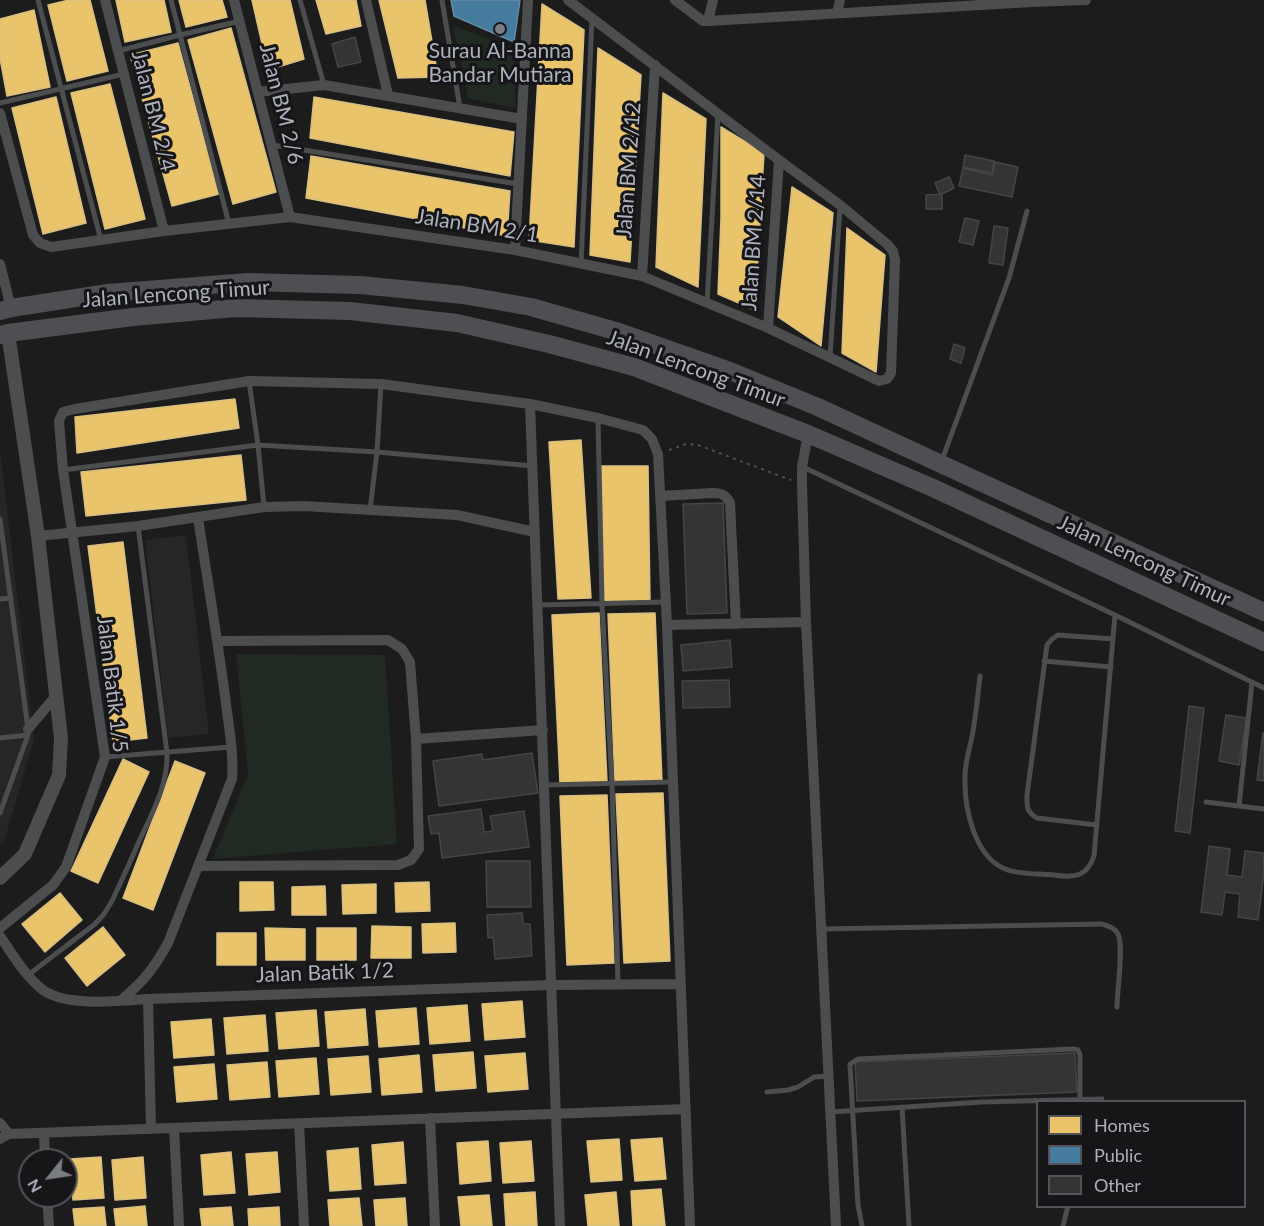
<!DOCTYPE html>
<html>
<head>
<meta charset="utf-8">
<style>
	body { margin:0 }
	#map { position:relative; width:1264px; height:1226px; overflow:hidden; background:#1c1c1c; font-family:Lato,sans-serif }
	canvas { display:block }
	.legend { position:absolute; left:1036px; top:1100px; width:210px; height:108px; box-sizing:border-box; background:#161618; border:2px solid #52545a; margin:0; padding:8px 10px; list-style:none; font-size:18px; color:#adb1bc }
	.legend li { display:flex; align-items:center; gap:12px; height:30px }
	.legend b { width:30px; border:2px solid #52545a }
	.north { position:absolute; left:18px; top:1148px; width:60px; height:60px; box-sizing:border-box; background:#161618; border:2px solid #52545a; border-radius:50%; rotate:240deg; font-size:16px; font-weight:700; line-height:24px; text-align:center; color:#adb1bc }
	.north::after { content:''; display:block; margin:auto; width:21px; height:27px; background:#7a7d84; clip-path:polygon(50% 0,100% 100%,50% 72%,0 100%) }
</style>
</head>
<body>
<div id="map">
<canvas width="1264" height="1226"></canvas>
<ul class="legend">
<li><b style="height:16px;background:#e9c46a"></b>Homes</li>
<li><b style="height:16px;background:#457b9d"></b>Public</li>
<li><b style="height:16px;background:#343434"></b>Other</li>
</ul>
<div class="north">N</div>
</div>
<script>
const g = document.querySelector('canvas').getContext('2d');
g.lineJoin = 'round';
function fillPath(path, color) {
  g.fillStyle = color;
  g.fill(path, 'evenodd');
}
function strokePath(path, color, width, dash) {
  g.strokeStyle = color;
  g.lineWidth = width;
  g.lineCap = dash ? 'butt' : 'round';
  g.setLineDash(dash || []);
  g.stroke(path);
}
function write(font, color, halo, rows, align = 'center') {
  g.font = font + ' Lato,sans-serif';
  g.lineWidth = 6;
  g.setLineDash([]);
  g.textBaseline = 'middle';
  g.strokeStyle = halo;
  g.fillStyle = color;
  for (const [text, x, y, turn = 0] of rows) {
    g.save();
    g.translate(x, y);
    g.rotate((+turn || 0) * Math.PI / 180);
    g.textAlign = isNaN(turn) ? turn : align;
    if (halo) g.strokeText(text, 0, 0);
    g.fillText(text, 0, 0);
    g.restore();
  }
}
fillPath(new Path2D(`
	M0,449L34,739L4,842L0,845Z
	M186,535L209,734L168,738L145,540Z`), '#262628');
fillPath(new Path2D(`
	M453,25L514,49L516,108L468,98Z
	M236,654L385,655L397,844L213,859L248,774Z`), '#212923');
const homes = new Path2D(`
	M69,0H90L108,71L67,81L48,5Z
	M116,0H164L171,32L125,42Z
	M179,0H222L227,17L186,27Z
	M252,0H290L304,59L268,70Z
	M316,0H356L361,26L326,34Z
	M379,0H425L438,77L398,78Z
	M542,4L584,30L574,247L529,240Z
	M34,10L50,87L7,96L0,58V19Z
	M231,28L276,192L233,204L188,40Z
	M178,43L219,194L172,206L130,55Z
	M598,48L641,75L630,262L590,255Z
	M110,84L145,219L105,229L71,93Z
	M663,93L706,119L698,287L656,267Z
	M56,97L86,223L43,234L12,108Z
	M314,97L514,132L510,176L310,138Z
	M721,127L764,153L755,310L718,294L721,218Z
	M311,156L510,191L507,236L306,198Z
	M792,187L833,213L821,346L778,317Z
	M847,228L885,255L876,372L842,353Z
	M235,399L239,428L77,453L75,417Z
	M581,440L591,598L558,599L549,442Z
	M241,455L246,500L86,516L81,472Z
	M601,466H648L650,602L604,603Z
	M123,542L147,738L113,742L88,546Z
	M599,613L607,782L560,783L552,615Z
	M655,613L662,781L615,783L608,614Z
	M123,759L149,772L98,883L71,871Z
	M175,761L205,773L153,910L123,898Z
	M663,793L670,961L624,963L616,794Z
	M607,795L614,963L567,965L560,796Z
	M240,882H273L274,910L240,911Z
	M429,882L430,911L396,912L395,883Z
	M376,884V913L343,914L342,885Z
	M325,886L326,915H292V887Z
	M60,893L82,920L45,952L22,924Z
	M455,923L456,952L423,953L422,924Z
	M372,926L411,927V958H371Z
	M103,927L125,955L87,986L65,958Z
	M265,928L305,929V960H266Z
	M317,928H356V960H317Z
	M217,933H256V965H217Z
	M522,1001L525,1037L485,1040L482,1004Z
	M467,1005L470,1041L430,1044L427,1008Z
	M416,1008L419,1044L379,1047L376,1011Z
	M365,1009L368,1045L328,1048L325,1012Z
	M316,1010L319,1046L279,1049L276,1013Z
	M265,1015L268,1051L227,1054L224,1018Z
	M211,1019L214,1055L174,1058L171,1022Z
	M473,1052L476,1088L436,1091L433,1055Z
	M525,1053L528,1089L488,1092L485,1056Z
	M419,1055L422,1092L382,1095L379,1059Z
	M368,1056L371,1092L331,1095L328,1059Z
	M316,1058L319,1094L279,1097L276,1061Z
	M267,1062L270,1097L230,1100L227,1065Z
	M214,1064L217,1099L177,1102L174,1067Z
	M662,1138L666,1179L635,1181L631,1140Z
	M619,1139L622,1180L591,1182L587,1141Z
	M488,1141L491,1181L460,1184L457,1143Z
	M531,1141L534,1181L503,1183L500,1143Z
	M403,1142L406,1183L375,1185L372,1145Z
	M358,1148L361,1189L330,1191L327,1151Z
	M231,1152L235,1193L204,1195L201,1155Z
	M277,1152L280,1192L249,1195L246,1154Z
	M101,1157L104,1198L73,1200L70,1159Z
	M143,1157L146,1198L115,1200L112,1160Z
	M661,1189L665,1226H633L631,1191Z
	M535,1192L537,1226H506L504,1194Z
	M616,1192L619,1226H588L585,1195Z
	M489,1195L492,1226H461L458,1197Z
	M359,1198L362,1226H330L328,1200Z
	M405,1198L407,1226H376L374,1200Z
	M145,1206L147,1226H116L114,1209Z
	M104,1207L106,1226H75L73,1209Z
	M231,1207L233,1226H202L200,1209Z
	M279,1207L280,1226H249L248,1209Z`);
fillPath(homes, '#e9c46a');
strokePath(homes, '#d7be83', 1.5);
const public = new Path2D(`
	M451,0H520L514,42L454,16Z`);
fillPath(public, '#457b9d');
strokePath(public, '#648ba6', 1.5);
const building = new Path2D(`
	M355,37L361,62L338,67L332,44Z
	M965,155L994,161L992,173L963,167Z
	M995,162L1018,167L1012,197L959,186L963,168L992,175Z
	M949,177L954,188L940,195L935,183Z
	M942,194V209H926V195Z
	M965,218L979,221L973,245L959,242Z
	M994,226L1008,228L1003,265L989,263Z
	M954,344L965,348L961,363L950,359Z
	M723,503L727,613L687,614L683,504Z
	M730,640L732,667L683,671L681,645Z
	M729,680L730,707L683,708L682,681Z
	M1189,706L1204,708L1190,833L1175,831Z
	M1226,715L1247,718L1239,765L1219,761Z
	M1263,733H1264V781L1257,780Z
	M532,753L538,793L439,806L433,761L482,754L483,760Z
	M481,809L484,832L493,831L490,816L524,811L529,847L442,858L439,833L431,834L428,816Z
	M1209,846L1230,849L1227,875L1242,877L1245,851L1264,853V871L1258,920L1238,917L1240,894L1225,892L1222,915L1201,912Z
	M486,861H530L531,907H487Z
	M522,913L523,924H530L532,956L495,959L493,937L488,938L487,915Z
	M1075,1053L1077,1092L857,1101L855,1062Z`);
fillPath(building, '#343434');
strokePath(building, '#444548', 1.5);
strokePath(new Path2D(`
	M669,450L686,444L698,445L791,480`), '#4d4e51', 2, [3, 4.5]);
strokePath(new Path2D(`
	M38,0L101,240
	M171,0L229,224
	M300,0L324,85
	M442,0L460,108
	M118,51L180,35L240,21
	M0,103L124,74
	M272,145L518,184
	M581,264L592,19
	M707,303L718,114
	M830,357L840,207
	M249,381L258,445L264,507
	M598,418L602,604L612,783L618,984
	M942,460L1009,278L1027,211
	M803,467L1115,615L1264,688
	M63,470L258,445L377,452L533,466
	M370,510L377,452L381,384
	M0,519L28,729V735L0,813
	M0,599L11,598
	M538,605L665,602
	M1044,661L1111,667
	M980,676C978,694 976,713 973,731C971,745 965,761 965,776C964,807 974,859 1008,870C1018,874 1042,874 1054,875C1074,878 1087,877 1094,856L1115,615
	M0,738L28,735
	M105,757L231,747
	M545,785L672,782
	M1206,802L1264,809
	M1239,806L1252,682
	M1097,825L1037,818C1026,811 1027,807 1027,795L1047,645L1052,639L1058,635L1113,639
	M822,929L1102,924C1108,926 1114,927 1118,934C1124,946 1117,991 1117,1007
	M28,975L95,924L104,914L112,901C122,880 132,858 141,837C154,810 168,783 167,753L138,526
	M767,1092L788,1090L798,1087L814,1077L828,1076
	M902,1107L909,1226
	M831,1112L982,1102L1102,1099
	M862,1226L858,1205L850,1064L858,1059L1073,1049L1078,1050L1080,1055V1100
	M1063,1226L1068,1206`), '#4c4d4f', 5);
strokePath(new Path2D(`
	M105,0L164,231
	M234,0L290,217
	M366,0L388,95
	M675,0L703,21H708L713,0
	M837,13L840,0
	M708,21L1032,2L1086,0
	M258,92L324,85L522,119
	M0,113L33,235L40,243L51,247L164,231L290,217L515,250L642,276L768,328L879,381L887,379L891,373L895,260L893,251L887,244L840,205L779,160L568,0
	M515,250L528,0
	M0,264L11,308
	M642,276L655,65
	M768,328L779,160
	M530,404L560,1226
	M808,434L802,467V484L806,622L836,1226
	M660,496L713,493C722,493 726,495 730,503L736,624
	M38,536L138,526L264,507L303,506L457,515L535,532
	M667,625L806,622
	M28,729L55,697
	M416,739L543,730
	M199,866L398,865L411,860L419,849L416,739L410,662L402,649L388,640L218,641
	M0,928L53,885L66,867L105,757L63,470L59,421L63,412L75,409L249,381L381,384L530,404L598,418L643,430L652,439L658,454L667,625L690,1226
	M0,936C13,955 25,976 43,990C66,1007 120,1001 148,999L551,985L680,984
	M148,999L151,1129
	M120,1001C143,982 153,970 168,943L232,779C234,751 228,723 225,696C217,636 207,577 198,518
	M430,1118L435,1226
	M0,1123L9,1134
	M299,1123L304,1226
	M174,1128L179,1226
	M44,1133L45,1160
	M0,1139L9,1134L686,1109
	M47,1196L49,1226`), '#4c4d4f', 10);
strokePath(new Path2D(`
	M0,878L25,854L59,775L61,738L38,536L8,333`), '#4c4d4f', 14);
strokePath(new Path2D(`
	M0,311L11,308L108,293L248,282L360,285L463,295L531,307L619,332L730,371L818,407L941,464L1264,612
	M0,335L8,333L133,317L236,308L350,311L457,323L549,344L634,367L808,434L933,488L1264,642`), '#4e4f52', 18);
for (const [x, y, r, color] of [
	[500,29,6,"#7a7d84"]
]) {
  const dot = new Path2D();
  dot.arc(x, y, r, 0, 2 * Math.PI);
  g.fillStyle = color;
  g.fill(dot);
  strokePath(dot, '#161618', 2);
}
write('21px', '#adb1bc', '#161618', [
	["Surau Al-Banna",500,51],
	["Bandar Mutiara",500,75]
]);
write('21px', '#adb1bc', '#161618', [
	["Jalan BM 2/6",281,104,76],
	["Jalan BM 2/4",153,111,76],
	["Jalan BM 2/12",629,170,-86],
	["Jalan BM 2/1",477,226,9],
	["Jalan BM 2/14",754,243,-86],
	["Jalan Lencong Timur",176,294,-4],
	["Jalan Lencong Timur",696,369,20],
	["Jalan Lencong Timur",1144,561,25],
	["Jalan Batik 1/5",112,684,83],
	["Jalan Batik 1/2",325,973,-2]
]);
</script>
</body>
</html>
